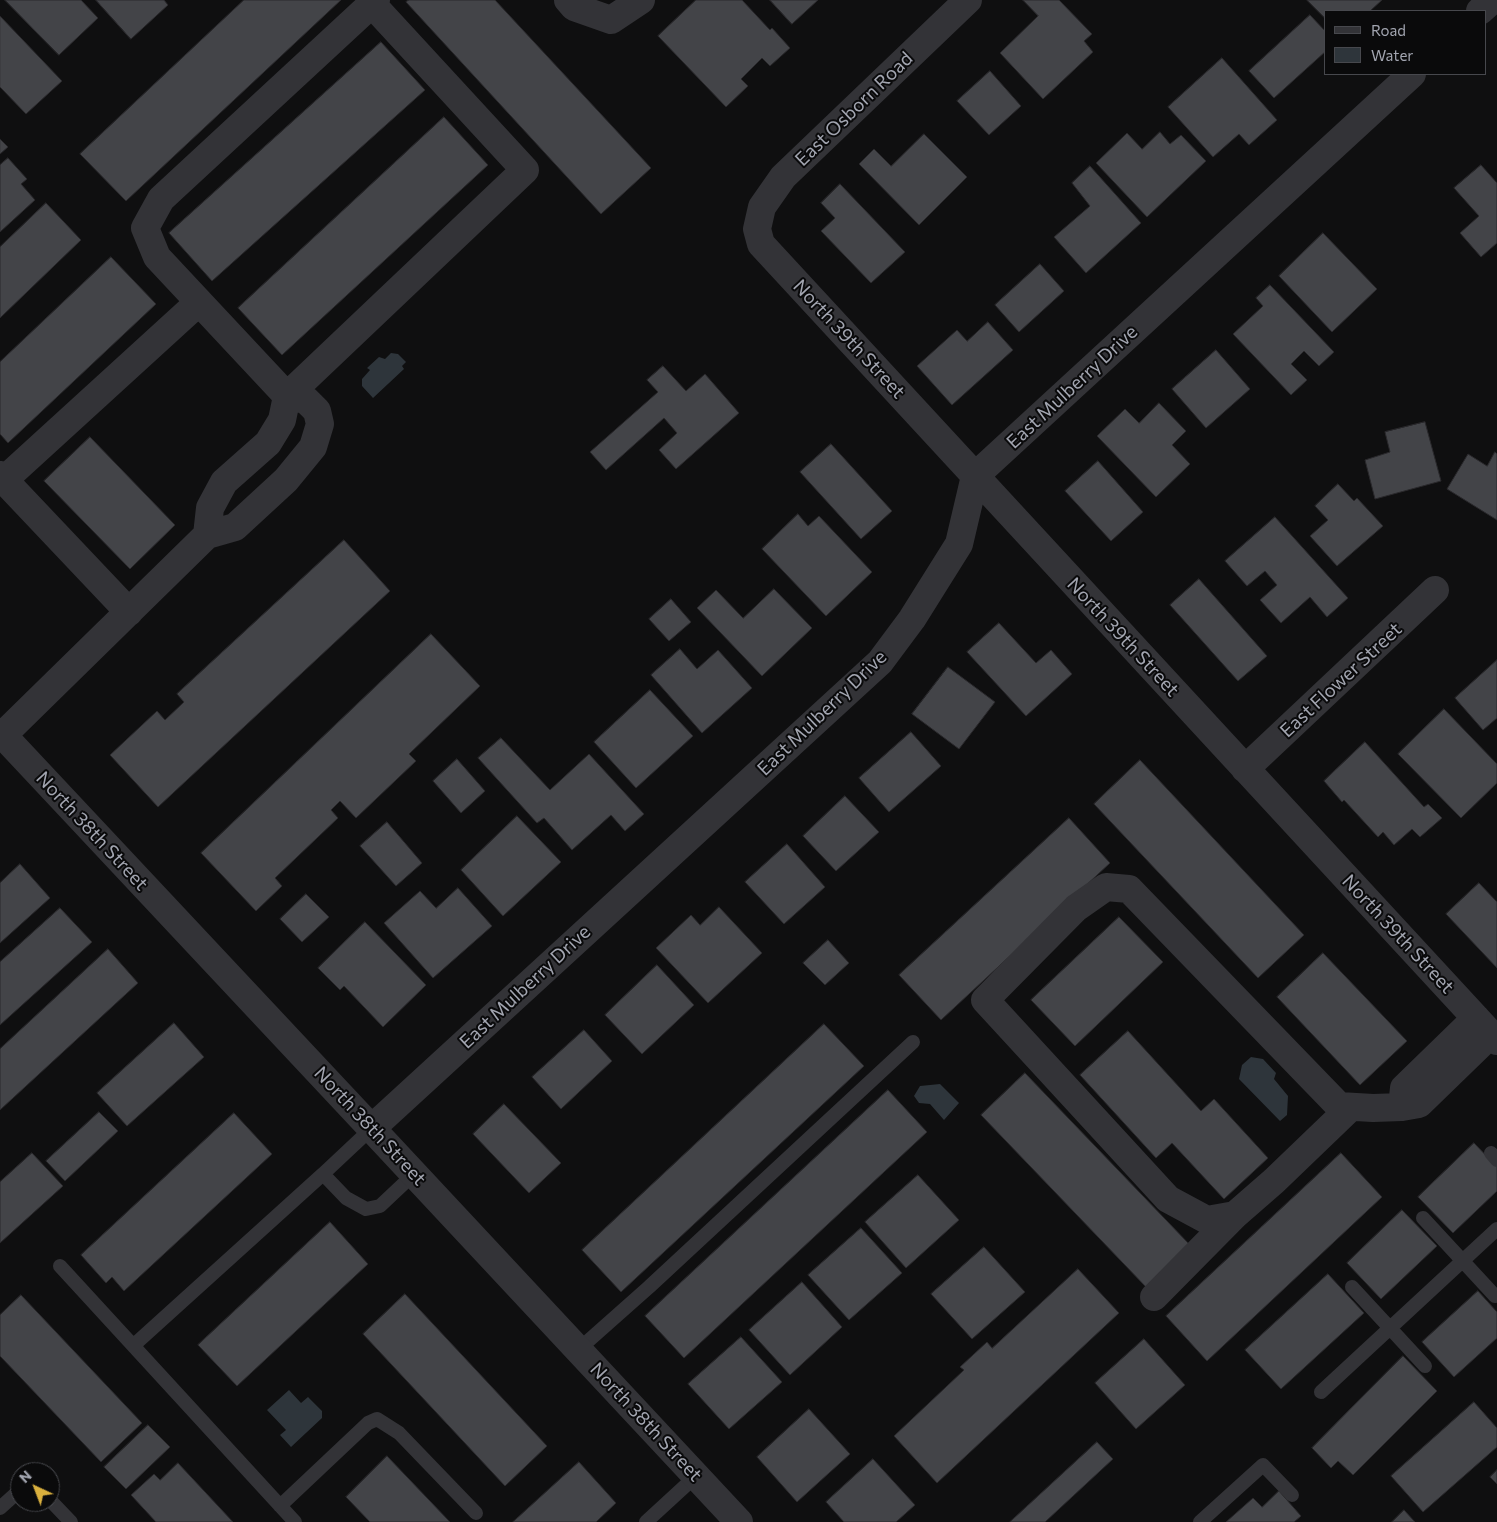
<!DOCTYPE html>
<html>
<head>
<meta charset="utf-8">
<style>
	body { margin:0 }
	#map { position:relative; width:1497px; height:1522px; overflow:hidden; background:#0f0f10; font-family:Commissioner,sans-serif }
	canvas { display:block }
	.legend { position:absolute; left:1324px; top:10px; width:162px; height:65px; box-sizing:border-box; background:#0a0a0b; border:1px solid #47484d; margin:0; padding:6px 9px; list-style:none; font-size:15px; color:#a2a5b0 }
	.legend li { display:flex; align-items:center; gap:10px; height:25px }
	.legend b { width:25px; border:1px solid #47484d }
	.north { position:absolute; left:10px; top:1462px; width:50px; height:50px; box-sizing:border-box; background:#0a0a0b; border:1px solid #47484d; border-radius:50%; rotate:317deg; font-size:14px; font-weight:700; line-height:20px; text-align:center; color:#a2a5b0 }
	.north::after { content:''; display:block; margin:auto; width:18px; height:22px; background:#dab03e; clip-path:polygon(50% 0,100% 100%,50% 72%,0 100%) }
</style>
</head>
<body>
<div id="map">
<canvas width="1497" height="1522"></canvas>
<ul class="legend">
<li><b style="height:6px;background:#333337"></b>Road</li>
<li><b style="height:14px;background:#2e353b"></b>Water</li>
</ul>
<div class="north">N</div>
</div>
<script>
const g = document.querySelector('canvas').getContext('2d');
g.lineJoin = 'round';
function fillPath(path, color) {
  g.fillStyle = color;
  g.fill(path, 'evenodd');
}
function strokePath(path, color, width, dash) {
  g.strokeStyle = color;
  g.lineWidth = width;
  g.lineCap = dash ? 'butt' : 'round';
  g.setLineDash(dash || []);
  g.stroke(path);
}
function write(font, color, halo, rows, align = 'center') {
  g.font = font + ' Commissioner,sans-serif';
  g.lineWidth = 4;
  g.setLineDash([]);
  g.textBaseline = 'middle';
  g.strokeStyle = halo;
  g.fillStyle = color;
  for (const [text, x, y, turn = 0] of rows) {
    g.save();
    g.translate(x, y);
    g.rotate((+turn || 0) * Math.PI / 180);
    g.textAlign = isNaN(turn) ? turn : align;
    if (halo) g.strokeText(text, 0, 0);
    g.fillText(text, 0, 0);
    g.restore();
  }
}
fillPath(new Path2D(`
	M391,353L398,354L406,362L402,366L404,369L373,398L362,386V379L370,370L367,368L379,357L385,359Z
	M1251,1057L1263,1059L1276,1073L1274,1079L1288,1096L1287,1115L1280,1121L1239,1079L1242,1065Z
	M940,1084L959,1103L944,1120L930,1104L919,1103L914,1096L920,1086Z
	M289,1390L301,1403L308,1397L322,1411V1418L291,1447L280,1435L286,1430L267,1410Z`), '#2e353b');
const building = new Path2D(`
	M5,0H81L98,18L59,55Z
	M96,0H164L168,5L131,39Z
	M244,0H341L126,201L80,154Z
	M409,0H495L651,168L601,214L406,2Z
	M696,0H742L770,30L772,28L790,48L770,66L762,58L741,79L748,86L726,107L658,36Z
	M770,0H818L792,24Z
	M1023,0H1059L1092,34L1084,41L1093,52L1043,99L1000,53L1038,16Z
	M1307,0H1382L1370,11H1326V19Z
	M1310,15L1326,32V51L1274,98L1249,71Z
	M0,16L62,81L26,114L0,87Z
	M381,42L425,90L212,281L169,233Z
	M1222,58L1277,120L1249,145L1239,134L1213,157L1168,107Z
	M990,71L1021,106L989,135L957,101Z
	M444,117L488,165L282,355L238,308Z
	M1160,132L1170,144L1181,135L1206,161L1147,217L1096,163L1127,133L1142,149Z
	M924,134L967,177L919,225L859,164L874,149L891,166Z
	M0,139L8,147L0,154Z
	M8,158L27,179L21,184L35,200L0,232V165Z
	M1481,165L1497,183V243L1481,257L1460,233L1479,216L1454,188Z
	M1090,166L1141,223L1086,273L1054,237L1090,206L1072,183Z
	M840,184L905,252L871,283L821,231L835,218L821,203Z
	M46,203L81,240L0,318V247Z
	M1323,233L1377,289L1332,332L1279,276Z
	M111,257L156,304L8,443L0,434V362Z
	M1040,264L1064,291L1019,332L995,305Z
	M1270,285L1334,352L1319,366L1304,351L1291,364L1307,380L1291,395L1233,334L1263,306L1256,298Z
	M988,322L1013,350L952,405L917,366L957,330L967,341Z
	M1216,350L1250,389L1206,428L1172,389Z
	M663,366L686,391L705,374L739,413L676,469L659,450L677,433L664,418L606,470L590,452L658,392L647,380Z
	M1159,403L1186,431L1172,445L1190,464L1156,497L1097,436L1125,409L1139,423Z
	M1425,422L1441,481L1375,499L1365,460L1390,452L1385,432Z
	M90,437L175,525L130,569L44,481Z
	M831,444L892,511L861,539L800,472Z
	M1495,452L1497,454V520L1447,489L1468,454L1487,466Z
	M1098,461L1143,512L1111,541L1065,491Z
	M1338,484L1354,501L1357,498L1383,526L1337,566L1310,536L1328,520L1315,506Z
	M798,514L808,526L819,516L872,572L826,616L762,549Z
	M1275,517L1348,598L1327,617L1310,597L1281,623L1260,600L1277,585L1265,571L1247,586L1225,561Z
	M344,540L390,591L158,807L110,755L157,711L165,720L184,702L177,694Z
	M1199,579L1267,656L1238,681L1170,605Z
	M774,589L812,628L762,676L697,608L716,590L743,618Z
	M671,599L691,622L669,641L649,619Z
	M999,623L1036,663L1051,650L1072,674L1026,716L967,652Z
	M431,634L480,686L409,754L416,761L356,818L340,801L331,810L338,818L275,878L282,886L256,911L201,853Z
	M680,649L697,669L718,650L752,688L702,733L651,675Z
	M1497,660V718L1483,730L1455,698Z
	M948,667L995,702L959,749L912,714Z
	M650,690L693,736L636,788L594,742Z
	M1444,709L1497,764V783L1461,818L1398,754Z
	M911,732L941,766L889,812L859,778Z
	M501,738L550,790L589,754L644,814L625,831L611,815L572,850L544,818L537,823L478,758Z
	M1365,742L1424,807L1428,804L1442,818L1420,837L1412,829L1394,845L1383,832L1378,837L1344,800L1342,802L1324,781Z
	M457,759L485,791L461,813L433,781Z
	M1140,760L1304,935L1258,978L1094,804Z
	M845,796L879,832L836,871L803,836Z
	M517,816L561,862L503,916L461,870Z
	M1069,818L1110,863L941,1020L899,975Z
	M387,822L422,863L396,886L360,846Z
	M787,844L825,887L784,924L745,882Z
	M20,864L50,898L0,943V883Z
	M1479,883L1497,902V968L1446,914Z
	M458,888L492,926L433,978L384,923L420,891L436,908Z
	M306,894L329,917L302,942L280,919Z
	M719,907L762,953L708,1003L656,948L691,915L700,925Z
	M60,908L92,942L0,1025V962Z
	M1119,917L1163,962L1075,1046L1031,1000Z
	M365,922L426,985L383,1027L344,986L340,990L318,968Z
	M828,940L849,963L825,985L803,963Z
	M108,949L138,983L0,1110V1049Z
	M1323,953L1407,1041L1360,1085L1277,997Z
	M657,965L694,1005L642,1054L605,1015Z
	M174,1023L204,1057L127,1126L97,1093Z
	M824,1024L864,1066L621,1292L582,1250Z
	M584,1030L612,1061L561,1109L532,1077Z
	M1128,1031L1201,1111L1214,1099L1268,1158L1224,1199L1172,1143L1156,1158L1080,1075Z
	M1025,1073L1190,1245L1146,1287L981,1115Z
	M888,1090L927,1132L684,1358L645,1316Z
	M504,1104L561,1163L529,1193L473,1134Z
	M99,1112L118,1131L65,1181L46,1161Z
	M234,1113L272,1154L124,1291L112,1277L106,1283L81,1255Z
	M1474,1143L1497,1167V1191L1453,1233L1418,1197Z
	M32,1153L63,1186L0,1243V1182Z
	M1341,1153L1382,1197L1207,1361L1166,1316Z
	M918,1175L959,1220L906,1268L865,1222Z
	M1402,1210L1437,1246L1381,1299L1347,1263Z
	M330,1222L368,1264L237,1386L198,1345Z
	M861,1228L902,1273L849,1320L808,1275Z
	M984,1247L1025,1292L972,1339L931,1294Z
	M1078,1269L1119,1313L937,1483L894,1436L964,1370L960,1367L987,1342L992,1348Z
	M1328,1274L1364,1313L1281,1389L1245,1350Z
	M802,1282L842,1327L790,1375L749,1330Z
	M1478,1291L1497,1312V1338L1454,1377L1422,1342Z
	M405,1294L547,1446L505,1486L363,1334Z
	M21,1295L142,1423L101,1462L0,1356V1315Z
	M741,1337L782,1382L729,1429L688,1384Z
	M1144,1339L1185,1385L1136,1429L1095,1383Z
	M1403,1356L1437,1391L1353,1475L1338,1461L1331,1468L1312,1448Z
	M1474,1402L1497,1428V1447L1423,1512L1391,1476Z
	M809,1409L850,1454L797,1502L757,1457Z
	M148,1425L170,1447L126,1489L104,1467Z
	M1097,1442L1113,1459L1045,1522H1010Z
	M387,1456L450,1522H370L346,1497Z
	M873,1459L915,1505L896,1522H844L826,1502Z
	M579,1462L616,1503L596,1522H513Z
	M178,1463L233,1522H156L131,1495L154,1474L160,1480Z
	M1497,1470V1484L1490,1477Z
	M1279,1491L1301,1516L1294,1522H1226L1253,1498L1262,1507Z
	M1404,1510L1415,1522H1392Z`);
fillPath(building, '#434448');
strokePath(building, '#2a292c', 1);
strokePath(new Path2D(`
	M372,1128L323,1174L346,1198L366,1209L380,1206L415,1173
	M1491,1153L1497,1160
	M1423,1218L1495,1296
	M60,1266L295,1522
	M1352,1287L1425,1366
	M134,1345L323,1174
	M578,1350L649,1287L913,1042
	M1321,1392L1497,1229
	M50,1500L71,1522
	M280,1506L368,1423L377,1419L399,1433L476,1513
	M0,1508L20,1490
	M646,1522L696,1476
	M1200,1522L1263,1465L1292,1495`), '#333337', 14);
strokePath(new Path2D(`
	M568,0L574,7L611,20L641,0
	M968,0L783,177L762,207L757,229L761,244L1497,1041
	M1480,11L1492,0
	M0,475L4,480L199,302
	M4,480L129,612
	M207,535L210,508L224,482L268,443L282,420L287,396L525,170L372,4
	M0,732C246,995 494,1258 739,1522
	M3,735L207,535L235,527L286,480L313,447L320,424L317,411L306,400L287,396L157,257L145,228L161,199L376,0
	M1245,769L1435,590
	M1351,1107L1274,1181L1235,1215L1207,1220L1168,1199L985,1000L1076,908L1106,887L1129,889L1339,1106L1373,1108L1402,1107L1419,1104L1491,1034
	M1402,1107L1404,1088L1476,1018
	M372,1128L880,662L912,619L959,544L975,476L1412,74
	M1154,1297L1235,1215`), '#333337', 28);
write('19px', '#a2a5b0', '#0a0a0b', [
	["East Osborn Road",854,109,-44],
	["North 39th Street",849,339,47],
	["East Mulberry Drive",1072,387,-43],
	["North 39th Street",1123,637,47],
	["East Flower Street",1341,680,-43],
	["East Mulberry Drive",822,713,-44],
	["North 38th Street",92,831,47],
	["North 39th Street",1398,934,47],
	["East Mulberry Drive",525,987,-43],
	["North 38th Street",370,1126,47],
	["North 38th Street",646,1422,47]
]);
</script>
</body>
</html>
